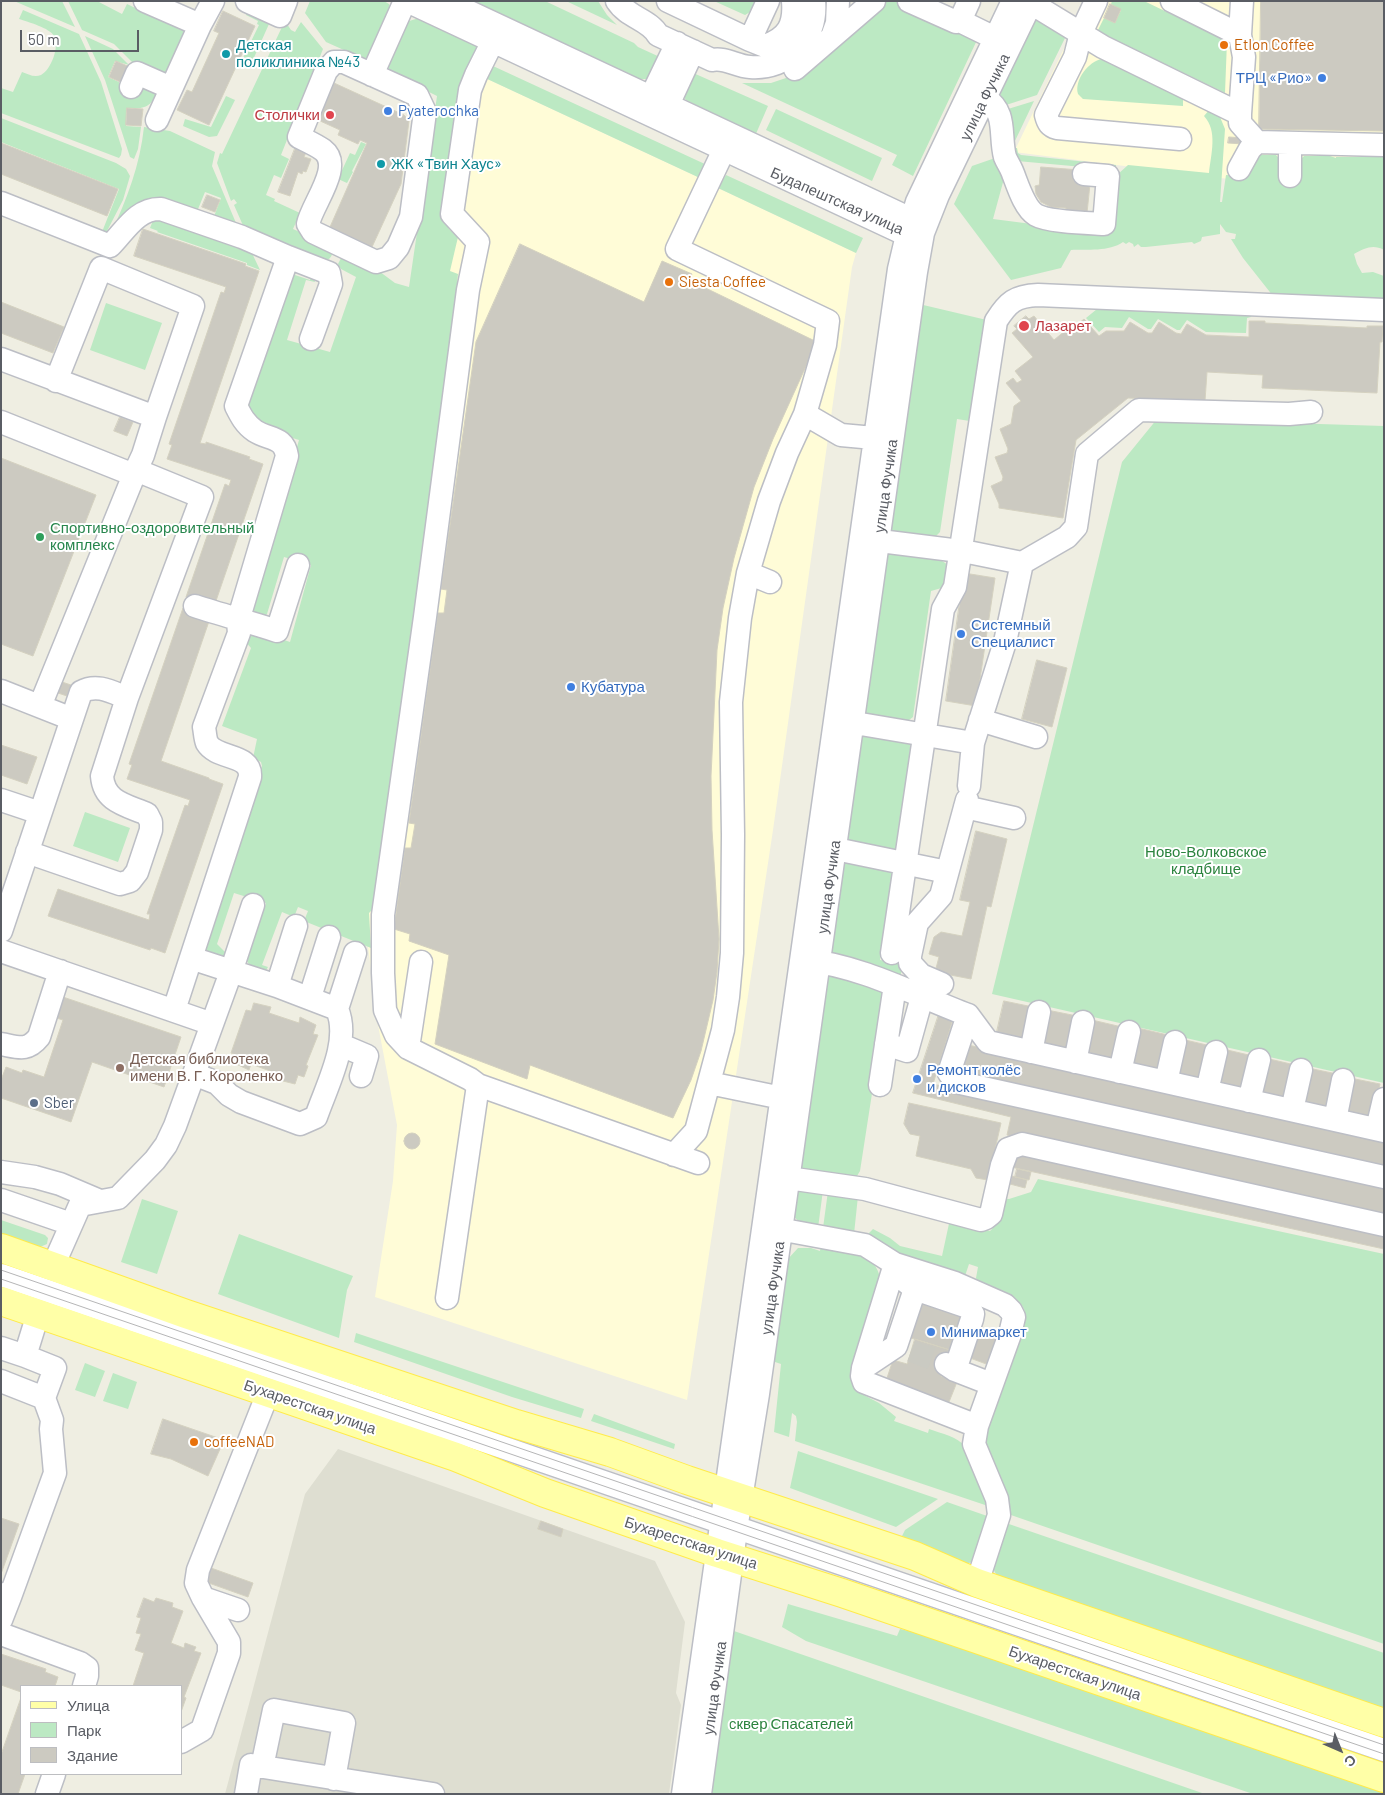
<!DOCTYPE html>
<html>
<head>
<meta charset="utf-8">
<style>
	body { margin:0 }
	#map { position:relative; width:1385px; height:1795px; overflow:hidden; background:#efeee2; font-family:Barlow,sans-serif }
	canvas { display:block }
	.frame { position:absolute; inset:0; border:2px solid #5a5d64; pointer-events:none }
	.legend { position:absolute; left:20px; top:1685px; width:162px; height:90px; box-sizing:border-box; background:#fff; border:1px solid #bdbec1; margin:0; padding:6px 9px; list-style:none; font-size:15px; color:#5a5d64 }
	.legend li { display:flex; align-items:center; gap:10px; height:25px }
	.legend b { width:25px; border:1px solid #bdbec1 }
	.north { position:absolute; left:1315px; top:1725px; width:50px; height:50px; -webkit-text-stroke:4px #fff; paint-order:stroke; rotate:136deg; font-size:14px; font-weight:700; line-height:20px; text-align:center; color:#5a5d64 }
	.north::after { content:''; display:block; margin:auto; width:18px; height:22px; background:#5a5d64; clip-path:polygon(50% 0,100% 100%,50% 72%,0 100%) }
	.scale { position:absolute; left:20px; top:30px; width:119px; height:22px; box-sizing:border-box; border:2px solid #5a5d64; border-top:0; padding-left:6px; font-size:15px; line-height:18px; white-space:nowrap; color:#5a5d64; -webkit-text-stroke:4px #fff; paint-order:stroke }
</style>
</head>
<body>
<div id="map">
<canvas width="1385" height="1795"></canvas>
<div class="frame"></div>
<ul class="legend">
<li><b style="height:6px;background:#ffffa7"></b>Улица</li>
<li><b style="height:14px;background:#bce9c3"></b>Парк</li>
<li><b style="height:14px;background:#cccac1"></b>Здание</li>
</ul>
<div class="north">С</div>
<div class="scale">50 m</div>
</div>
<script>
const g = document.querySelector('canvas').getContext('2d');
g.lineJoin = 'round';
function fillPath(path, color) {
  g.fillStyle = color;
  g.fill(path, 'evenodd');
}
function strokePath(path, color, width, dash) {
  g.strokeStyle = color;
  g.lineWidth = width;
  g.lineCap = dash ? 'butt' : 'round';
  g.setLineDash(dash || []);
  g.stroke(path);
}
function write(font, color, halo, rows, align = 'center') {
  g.font = font + ' Barlow,sans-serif';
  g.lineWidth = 4;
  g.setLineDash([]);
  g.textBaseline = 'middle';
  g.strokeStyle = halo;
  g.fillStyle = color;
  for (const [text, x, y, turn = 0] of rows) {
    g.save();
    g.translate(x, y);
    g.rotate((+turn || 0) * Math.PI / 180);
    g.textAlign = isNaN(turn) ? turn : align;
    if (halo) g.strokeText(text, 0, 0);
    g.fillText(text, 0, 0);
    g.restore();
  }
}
fillPath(new Path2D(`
	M1087,1H1384V191L1219,178L1014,152Z
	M483,77L702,179L718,188L856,253L852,267L773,830L687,1400L375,1297L393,1181L397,1125L378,1025L364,915L461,86Z`), '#fffcd7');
fillPath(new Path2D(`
	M338,1449L655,1561L685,1622L676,1693L681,1705L669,1794H225L305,1494Z`), '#deded1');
fillPath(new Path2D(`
	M14,1H62L75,27Z
	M68,1H97L122,14L127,4L173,26L176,22L188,30L175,75L140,70L114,44L82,30Z
	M310,1H384L389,4L391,9L368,58L364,59L326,42L305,13Z
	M466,1H545L634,43L638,47L662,58L650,79H637Z
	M566,1H598L607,15L617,25Z
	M714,1H755L750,12L745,15Z
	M882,1H897L978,38L913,176L892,165L897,155L742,83H771L789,77Z
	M1112,1H1144L1227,41L1225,93L1101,33L1098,30L1104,18L1115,23L1121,10L1111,4Z
	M249,7L268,20L269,24L252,62L243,58L259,25L257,24L258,21L246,15Z
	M23,10L79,34L101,82L122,149L121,155L119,158L1,113V88L13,92L22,72C28,74 34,78 41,75C51,70 60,46 54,36C50,28 28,22 19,19Z
	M290,10L287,24L291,30L295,32L301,22L323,49L281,155L289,159L281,178L274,175L266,195L275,199L274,201L300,213L293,229L329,245L333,252C331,258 329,260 323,261L245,230L234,205L237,203L234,199L231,201L217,163L220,153L222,154Z
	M1034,17L1066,36L1037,95L1006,105L998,91Z
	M419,18L480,46L442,217L449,229L458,237L450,271L458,274L446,396L373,909L369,913L371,948L304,921L308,911L298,907L294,917L282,912L262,965L268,967L265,972L253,971L247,961L266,903L234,893L217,944L225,952L226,956L221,962L200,947L262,766L261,762L253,758L257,739L222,726L251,648L243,639L255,630L290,642L311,565L284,557L267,614L265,616L252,611L254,596L299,440L267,430L244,405L289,276L297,270L295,275L310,280L312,272L315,282L306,280L287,340L330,352L356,277L341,269L338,264L342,256L368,263L395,283L409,287L437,96L395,75L390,72L387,64L406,22Z
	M85,36L113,49L129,65L115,61L108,77L119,82V85L132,90L136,85L157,90C152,108 144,109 127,108L126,126L141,127L138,149L134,159L130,157L105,80Z
	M1102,59L1183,97V106L1083,99L1078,94C1074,80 1089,61 1102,59Z
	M493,66L707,165L702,179L483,77Z
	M691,72L768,106L755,136L686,100L684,97Z
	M226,96L235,100L217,136L209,137L183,126L185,119L211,127Z
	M1034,101L1014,143L1008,109Z
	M776,109L882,158L872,181L766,130Z
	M1210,109L1220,117L1225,129L1220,202H1222L1226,175L1243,176L1259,155H1276L1279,158V179L1301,180L1302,158L1304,156H1330L1336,158V157H1384V250C1373,244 1365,248 1354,254L1357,264L1362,273L1373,272L1384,276V300L1273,296L1243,258L1231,239H1235L1236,234L1226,232L1220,224V234L1202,237L1201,241L1194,244L1192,242L1146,247H1141L1138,244L1134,247L1133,244L1129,242L1126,244L1123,242C1109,252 1087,249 1071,250L1061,268L1011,280L954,204L972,166L998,157L1005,175L993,219L1110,234L1117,175L1128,165L1209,173C1211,154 1218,131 1204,116Z
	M1,118L116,163L126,169L130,176L123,200L106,233L102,232L119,189L1,142Z
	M144,127L170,131L215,152L212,166L236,223V227L213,219L221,198L205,192L196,214L160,202L111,233C127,199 140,165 144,127Z
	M361,142L366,144L352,171L353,172L347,183L338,179L350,153L355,155Z
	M1010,148H1017L1018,153L1021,155L1116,165V170L1017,161Z
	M726,175L863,238L856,253L718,188Z
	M154,218L250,249L260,270L247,265V263L157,232L158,231L150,228Z
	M106,303L162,323L145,370L90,350Z
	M919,304L991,321L976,422L957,419L940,532L934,538L891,531L888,528Z
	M1097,309L1252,315L1251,317L1247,318L1246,333L1206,332L1187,320L1180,330H1177L1158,319L1151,329H1148L1129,317L1122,328L1105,327L1099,332L1086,318Z
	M1157,419L1384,426V1083L992,994L1122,462Z
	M890,553L935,556L948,565L945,587L931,591L913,717L905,723L864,715L887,554Z
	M860,736L911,742L896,853L853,844L847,838Z
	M85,812L130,828L118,862L73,846Z
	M847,857L893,873L880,960L903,964L900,978L835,955L832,952L841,864Z
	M825,973L888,990L860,1171L857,1176L851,1180L797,1173Z
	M1038,1179L1384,1254V1644L1008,1514L986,1451L984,1433L1025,1312C1021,1295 995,1292 980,1288L976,1278L978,1267L969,1264L965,1276L911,1263L867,1235L873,1229L890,1238L900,1246L942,1256L950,1219L990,1231L993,1228L1000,1198L1009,1199L1031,1192Z
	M795,1187L823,1190L818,1228L802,1224L793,1216Z
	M828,1191L858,1196L854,1234L823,1228Z
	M142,1199L178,1211L157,1274L121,1262Z
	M1,1220L45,1235L48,1238L47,1244L40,1247L1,1234Z
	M239,1234L353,1276L347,1290L339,1338L218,1294Z
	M821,1245C847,1249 875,1249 881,1281L854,1386L860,1393L879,1403L896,1417L894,1421L928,1433L929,1429C943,1434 956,1436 966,1447L988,1506L795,1441L797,1422L796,1416L792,1413L789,1437L774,1432L781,1364L772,1361L787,1260L798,1248H811L820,1251Z
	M356,1333L584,1409L581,1418L512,1397L354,1342Z
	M85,1363L105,1371L95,1397L75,1390Z
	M113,1373L137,1382L128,1409L103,1401Z
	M594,1414L675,1444L674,1449L591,1421Z
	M798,1451L938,1499L896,1527L790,1488Z
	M947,1502L990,1517L974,1561L969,1563H962L902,1536L905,1530Z
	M1006,1523L1384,1653V1710L1002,1579C996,1574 993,1572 993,1564Z
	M788,1604L897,1636L900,1629L931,1636L1384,1792V1794H1253L806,1641L782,1627Z
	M734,1631L1205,1794H711Z`), '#bce9c3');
const building = new Path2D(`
	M1261,1H1384V131L1259,129Z
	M1110,4L1121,9L1115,23L1104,18Z
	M223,11L255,26L209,125L177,110L187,90L192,92L219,33L214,31Z
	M116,61L132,68L125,84L109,77Z
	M334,83L404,115L409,121L401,184L372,247L330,227L367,143L360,140L358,144L338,135L340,130L318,120Z
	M127,108L143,109L141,126L126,125Z
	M1229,137L1243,138V144L1228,143Z
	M1,143L118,189L107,216L1,174Z
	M296,146L307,150L304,157L311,159L306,172L303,171L302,174L298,172L290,196L278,192Z
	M1041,167L1080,170L1090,184L1087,213L1066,211V208L1051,207L1041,202L1036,194L1035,186L1039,185Z
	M207,195L220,200L215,212L202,207Z
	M143,229L246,264L245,266L259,271L200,443L206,444V442L250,457L249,459L263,464L161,761L209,778V779L223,784L165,953L151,948L150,950L48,916L58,889L149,920L150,914H147L185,805L188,806L190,800L127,779L132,765L129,764L183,608L188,610L192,599L186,597L225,484L229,486L231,480L167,459L172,445L169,444L221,292L224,293L226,287L134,256Z
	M520,244L644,302L662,261L692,274L689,280L817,342L773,439L754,487L734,558L723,608L717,650L711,776L712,830L719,939L717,972L713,1000L701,1051L691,1080L673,1118L530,1065L527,1079L435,1044L449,955L409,941L410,934L394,929L405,848H411L415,824L409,823L438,613H444L447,590L441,589L476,342Z
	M1,302L64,327L53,353L1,333Z
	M1026,316L1029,319L1034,316L1054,340L1072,325L1078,333L1082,329L1078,324L1084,319L1099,336L1106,331H1124L1130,322L1148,333H1152L1159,322L1176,333L1181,334L1187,324L1206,335L1249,337V321H1265V323L1367,328V326H1383L1382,342H1380L1377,393L1262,388L1263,375L1207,372L1205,401L1128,398L1076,440L1063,518L999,508V504L991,486L1002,481L1003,477L995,457L1007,453L1008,449L1000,429L1011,424L1014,406L1021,401L1006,383L1013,378L1017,383L1022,380L1015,371L1033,357L1012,333L1017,329L1014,326Z
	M120,417L133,422L127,436L114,431Z
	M1,458L96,495L33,656L1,644Z
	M964,573L995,578L976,706L946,701Z
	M1037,660L1067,668L1052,727L1022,719Z
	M59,681L71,685L67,696L55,692Z
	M1,745L37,757L27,784L1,775Z
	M976,831L1007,839L991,907L987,906L971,979L935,972L939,957L929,954L934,937L941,932L962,936L970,902L960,900Z
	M60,996L181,1037L164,1087L92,1062L71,1122L1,1098V1080L6,1067L22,1073L23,1070L44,1077L63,1020L53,1017Z
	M1004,1001L1033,1007L1025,1042L996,1036Z
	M254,1003L271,1007L269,1013L299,1023L300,1017L316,1025L313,1034L318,1035L306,1065L308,1066L304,1077L298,1075L295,1084L279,1080L281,1075L251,1064L249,1070L234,1063L236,1055L231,1053L246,1010L251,1011Z
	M1047,1010L1077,1016L1069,1052L1039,1045Z
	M939,1014L953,1019L933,1084L1384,1185V1216L1017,1133L1016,1137L1007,1135L1011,1117L913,1093Z
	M1092,1020L1122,1027L1114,1061L1084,1055Z
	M1138,1028L1172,1036L1161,1072L1132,1065Z
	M1181,1039L1211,1046L1203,1082L1173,1075Z
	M968,1045L1384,1138V1169L962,1075Z
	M1223,1049L1253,1056L1245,1091L1215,1084Z
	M1265,1058L1295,1065L1287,1100L1257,1093Z
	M1308,1068L1337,1074L1330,1109L1300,1103Z
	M1350,1078L1380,1084L1372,1120L1343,1113Z
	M909,1103L1001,1123L988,1180L976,1178L971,1169L916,1156L920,1136L910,1134L904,1124Z
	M404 1141a8 8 0 1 1 16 0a8 8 0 1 1-16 0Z
	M1014,1152L1384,1234V1249L1011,1167Z
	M1017,1169L1031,1172L1029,1180L1015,1177Z
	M1012,1176L1027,1180L1025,1188L1010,1184Z
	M923,1302L962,1315L950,1350L911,1338Z
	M979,1331L999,1338L989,1365L970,1358Z
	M915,1339L950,1350L941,1376L957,1382L949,1402L886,1381L893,1360L907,1364Z
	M163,1419L224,1440L208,1476L171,1459L151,1454Z
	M1,1518L19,1524L1,1574Z
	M541,1521L563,1529L561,1537L538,1529Z
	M211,1568L253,1583L248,1597L206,1582Z
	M144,1598L154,1602L156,1598L173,1603L172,1607L183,1611L171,1643L184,1648L185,1643L196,1647L194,1651L201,1653L184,1697L186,1698L181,1712V1686H133L144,1653L135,1650L141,1634L136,1633L141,1618L137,1617Z
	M1,1654L46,1669L45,1672L58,1677L55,1686H21V1692L1,1685Z
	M21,1698V1774H25L18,1794H1V1755Z`);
fillPath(building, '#cccac1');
strokePath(building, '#d4d1c0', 1);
strokePath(new Path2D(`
	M911,1351L946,1364`), '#cacac2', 22, [22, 11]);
const minor = new Path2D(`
	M145,1L200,25
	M247,1L280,16L286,1
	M407,1L907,235L920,233
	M446,1L911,219L921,230
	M617,1C628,18 649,19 658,35L712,60C725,57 736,66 750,67C788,70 818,39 814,1
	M668,1L750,40L768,1
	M909,1L956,22L960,21L1007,44
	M1096,1L1081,33L1075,57L1046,115C1048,123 1050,126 1057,128L1180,139
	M1172,1L1240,35
	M1031,3L1103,47L1240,114V123L1257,142L1384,145
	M960,21L969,1
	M500,27L476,75L470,90L452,214L478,242L468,290L425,617L383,915V973L385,1010L396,1035L408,1048L470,1079L478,1085L698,1163
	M832,37L837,23L838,1
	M750,40L765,46C788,38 795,25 793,1
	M334,62H344L417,95L425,112L411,217L398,247L389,258L376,262L313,232L308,224C312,204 344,166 323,150C316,145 307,141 299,137L326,71Z
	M795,69L874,1
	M372,75L405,1
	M131,87L137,73L171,88
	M985,98C1008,113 999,135 1005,157C1007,162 1010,166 1012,171C1017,183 1024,208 1036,215C1048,222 1089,223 1104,224L1108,176L1084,174
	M653,113L651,97L677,43
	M656,114L668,105L693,51
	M1240,114L1244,57L1240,35L1242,1
	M157,120L200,25L213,1
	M1239,169L1250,149L1257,142
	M1290,176V143
	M1,203L110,246C125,231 137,208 161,209L242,237L288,257L236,406C241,416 245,424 255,431C269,440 284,436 287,456L238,621L239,633L204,727C205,732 205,738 207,743C217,760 252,753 250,777L174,1010
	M288,257L329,273L331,284L311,339
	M1,359L155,417L143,455L136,470L202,497L127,698L102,776C104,802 126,805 147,814L151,822V830L137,872L130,881L120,884L27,852
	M56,381L101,268L193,306L155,417
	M805,414L841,435L874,438
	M1,422L134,475
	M864,539L968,552L1022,563L1067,537L1076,527L1087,454L1139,410L1289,414L1311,412
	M748,573L770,582
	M195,606C222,615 250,622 277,631L298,565
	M1,691L72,719
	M40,706L136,470
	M837,720L973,743
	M980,720L1036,737
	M969,786L973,743L1005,642L1022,563
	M1,800L40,813
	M965,807L1014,818
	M821,846L947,872
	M1,931L81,692C97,683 112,692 127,698
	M1,951L212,1024
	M892,953L943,609L955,587L996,321C1008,302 1015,296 1038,295L1384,310
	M191,958L277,986L337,1009C351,1041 327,1085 316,1117L300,1124L241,1102L229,1095L217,1083L194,1074
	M805,960C862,966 915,995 968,1015L949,1073L956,1082L1384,1177
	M942,984L921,975L910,963V956L917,923L941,896L967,800
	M277,986L296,926
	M310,997L329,937
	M337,1009L355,953
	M968,1015L988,1042L1384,1131
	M1,1044C18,1047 27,1052 39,1037L60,971
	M886,1044L907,1051L922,997
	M341,1045L367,1056L361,1076
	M408,1048L421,962
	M1031,1052L1039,1012
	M1075,1062L1083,1022
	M1120,1072L1129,1032
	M1166,1082L1175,1042
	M709,1083L782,1098
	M880,1085L895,985
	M1207,1091L1216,1052
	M1249,1101L1259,1060
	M1292,1110L1301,1070
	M1335,1120L1343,1080
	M1377,1129L1384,1099
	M674,1155L696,1131L723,1030L728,997L732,953L733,835L731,702L740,618L748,573L769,501L787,453L805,414L825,345L828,321L677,249L731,135
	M1,1172L35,1177L60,1184L100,1201
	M788,1178L865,1189L981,1220L986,1218L991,1214L1002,1165L1008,1149L1022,1144L1384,1225
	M1,1200L71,1224
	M768,1227L865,1245L895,1264L905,1281L915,1289L968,1307L973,1314L972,1319L955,1370
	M895,1264L955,1283L1005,1305L1011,1311L1014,1317L1010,1334L977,1426L864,1382L862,1376L863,1368Z
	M53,1266L80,1205L118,1198L155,1160L166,1145L175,1126L231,972L253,905
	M1,1275L1384,1750
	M447,1298L478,1085
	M1,1348L25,1356
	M946,1364L955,1370L991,1384
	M863,1368L896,1346L915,1289
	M1,1381L44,1398L55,1368L25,1356L38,1314
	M977,1426L974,1444L997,1499L999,1515L977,1583
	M1,1594L10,1597L1,1620
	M10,1597L55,1473L51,1429L52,1420L44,1398
	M203,1598L238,1610
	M1,1634L80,1663L87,1668V1676L84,1686
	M181,1742L202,1730L229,1653V1642L203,1598L196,1583L198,1570L268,1393
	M262,1767L274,1710L344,1723L334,1779
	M47,1794L54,1774
	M246,1794L251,1765L433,1794
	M683,1794L899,269L907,235L917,202L1013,1
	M700,1794L737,1523L758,1394L916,272L923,233L938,195L1032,1`);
const major = new Path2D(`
	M1,1248L186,1314L516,1424L610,1452L687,1480L915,1556L977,1583L1384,1723
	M1,1301L456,1457L545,1493L717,1553L842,1593L1384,1778`);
strokePath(minor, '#bcbec5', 25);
strokePath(major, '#ffeb4b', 30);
strokePath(minor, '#fff', 22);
strokePath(major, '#ffffa7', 28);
strokePath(new Path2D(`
	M1,1270L1384,1745
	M1,1279L1384,1754`), '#b6b6b7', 1);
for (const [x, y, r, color] of [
	[1224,45,5,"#e8710a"],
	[226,54,5,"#0f9aa8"],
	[1322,78,5,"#3f7fe0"],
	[388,111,5,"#3f7fe0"],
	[330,115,5,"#e0444e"],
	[381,164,5,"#0f9aa8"],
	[669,282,5,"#e8710a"],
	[1024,326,6,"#e0444e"],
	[40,537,5,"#2e9e5b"],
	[961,634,5,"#3f7fe0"],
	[571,687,5,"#3f7fe0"],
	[120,1068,5,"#8d6e63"],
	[917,1079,5,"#3f7fe0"],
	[34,1103,5,"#5c6f8a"],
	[931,1332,5,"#3f7fe0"],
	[194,1442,5,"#e8710a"]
]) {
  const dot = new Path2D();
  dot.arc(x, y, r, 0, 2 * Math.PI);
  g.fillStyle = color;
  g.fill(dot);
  strokePath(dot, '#fff', 2);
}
write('15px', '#0d838f', '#fff', [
	["Детская",236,45],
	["поликлиника №43",236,62],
	["ЖК «Твин Хаус»",391,164]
], 'left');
write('15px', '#c56008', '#fff', [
	["Etlon Coffee",1234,45],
	["Siesta Coffee",679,282],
	["coffeeNAD",204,1442]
], 'left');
write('15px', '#366cbe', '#fff', [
	["ТРЦ «Рио»",1312,78,"right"],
	["Pyaterochka",398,111],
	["Системный",971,625],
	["Специалист",971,642],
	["Кубатура",581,687],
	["Ремонт колёс",927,1070],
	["и дисков",927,1087],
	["Минимаркет",941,1332]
], 'left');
write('15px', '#5a5d64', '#fff', [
	["улица Фучика",985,97,-64],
	["Будапештская улица",837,201,24],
	["улица Фучика",886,486,-82],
	["улица Фучика",829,887,-82],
	["улица Фучика",773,1288,-82],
	["Бухарестская улица",310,1407,19],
	["Бухарестская улица",691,1543,18],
	["Бухарестская улица",1075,1673,19],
	["улица Фучика",715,1688,-82]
]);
write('15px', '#be3a42', '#fff', [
	["Столички",320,115],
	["Лазарет",1035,326,"left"]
], 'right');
write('15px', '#27864d', '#fff', [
	["Спортивно-оздоровительный",50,528],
	["комплекс",50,545]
], 'left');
write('15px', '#2b833e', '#fff', [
	["Ново-Волковское",1206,852],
	["кладбище",1206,869],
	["cквер Спасателей",791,1724]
]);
write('15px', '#785e54', '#fff', [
	["Детская библиотека",130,1059],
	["имени В. Г. Короленко",130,1076]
], 'left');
write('15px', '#4e5e75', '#fff', [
	["Sber",44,1103]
], 'left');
</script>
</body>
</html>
